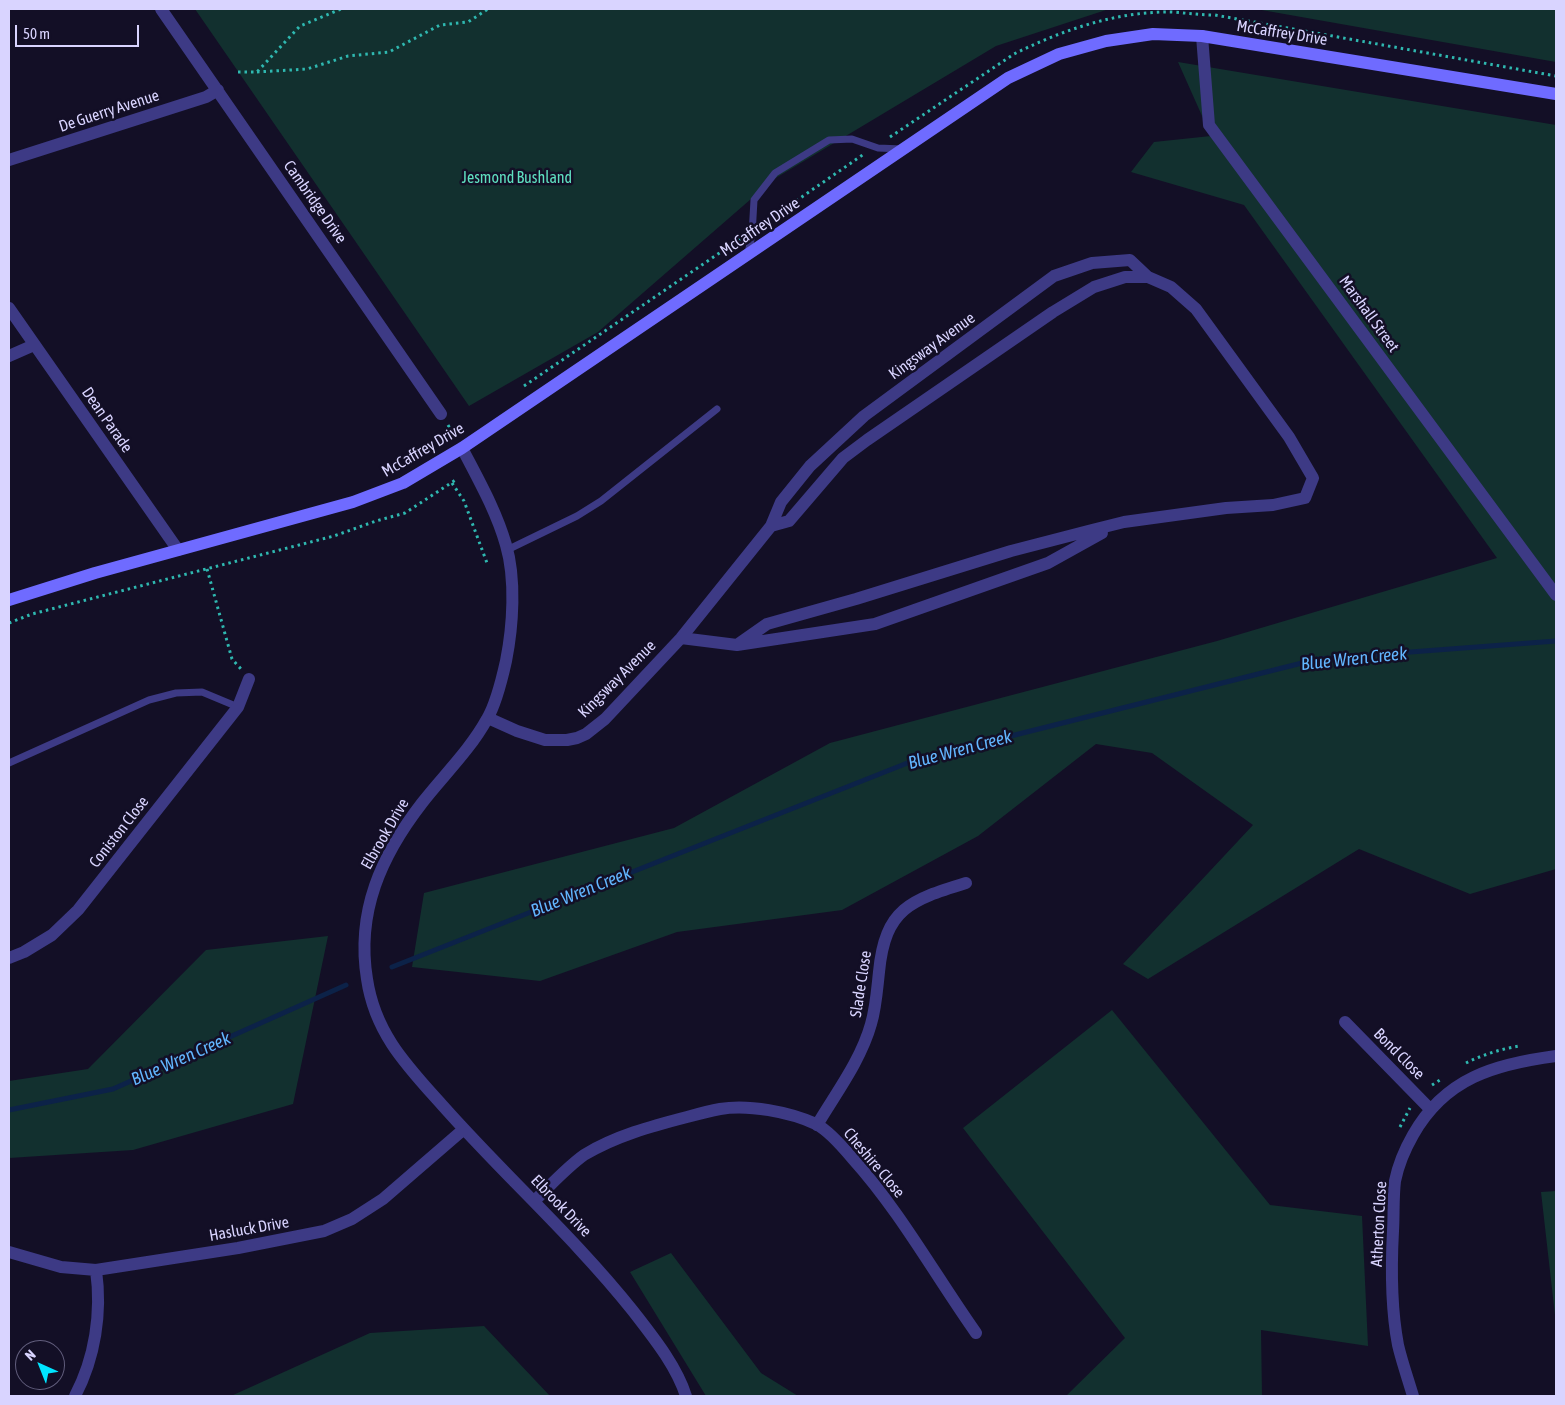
<!DOCTYPE html>
<html>
<head>
<meta charset="utf-8">
<style>
	body { margin:0 }
	#map { position:relative; width:1565px; height:1405px; overflow:hidden; background:#130f26; font-family:"Asap Condensed",sans-serif }
	canvas { display:block }
	.frame { position:absolute; inset:0; border:10px solid #d9d4ff; pointer-events:none }
	.north { position:absolute; left:15px; top:1340px; width:50px; height:50px; box-sizing:border-box; background:#130f26; border:1px solid #625e7d; border-radius:50%; rotate:316deg; font-size:14px; font-weight:700; line-height:20px; text-align:center; color:#d9d4ff }
	.north::after { content:''; display:block; margin:auto; width:18px; height:22px; background:#00e5ff; clip-path:polygon(50% 0,100% 100%,50% 72%,0 100%) }
	.scale { position:absolute; left:15px; top:25px; width:124px; height:22px; box-sizing:border-box; border:2px solid #d9d4ff; border-top:0; padding-left:6px; font-size:15px; line-height:18px; white-space:nowrap; color:#d9d4ff; -webkit-text-stroke:4px #130f26; paint-order:stroke }
</style>
</head>
<body>
<div id="map">
<canvas width="1565" height="1405"></canvas>
<div class="frame"></div>
<div class="north">N</div>
<div class="scale">50 m</div>
</div>
<script>
const g = document.querySelector('canvas').getContext('2d');
g.lineJoin = 'round';
function fillPath(path, color) {
  g.fillStyle = color;
  g.fill(path, 'evenodd');
}
function strokePath(path, color, width, dash) {
  g.strokeStyle = color;
  g.lineWidth = width;
  g.lineCap = dash ? 'butt' : 'round';
  g.setLineDash(dash || []);
  g.stroke(path);
}
function write(font, color, halo, rows, align = 'center') {
  g.font = font + ' "Asap Condensed",sans-serif';
  g.lineWidth = 5;
  g.setLineDash([]);
  g.textBaseline = 'middle';
  g.strokeStyle = halo;
  g.fillStyle = color;
  for (const [text, x, y, turn = 0] of rows) {
    g.save();
    g.translate(x, y);
    g.rotate((+turn || 0) * Math.PI / 180);
    g.textAlign = isNaN(turn) ? turn : align;
    if (halo) g.strokeText(text, 0, 0);
    g.fillText(text, 0, 0);
    g.restore();
  }
}
fillPath(new Path2D(`
	M195,9H1109L996,46L774,179L598,332L469,406Z
	M1256,9H1556V62Z
	M1178,62L1556,125V869L1470,894L1359,849L1148,979L1123,964L1253,825L1152,753L1096,744L978,836L842,910L677,932L540,981L412,967L424,893L674,828L830,743L1217,641L1497,558L1244,205L1131,172L1154,142L1211,136Z
	M328,936L293,1104L133,1150L9,1158V1081L88,1069L206,950Z
	M1112,1010L1270,1205L1362,1216L1368,1346L1261,1330L1262,1396H1066L1125,1338L963,1128Z
	M1556,1191V1324L1541,1192Z
	M671,1253L761,1373L798,1396H706L630,1272Z
	M484,1326L550,1396H231L370,1333Z`), '#12302f');
strokePath(new Path2D(`
	M392,967L915,760L1318,659L1556,641
	M9,1110L113,1089L346,985`), '#0c2248', 5);
strokePath(new Path2D(`
	M238,72H257L300,26L341,9
	M257,72L307,69L348,56L389,52L440,25L468,22L488,9
	M890,137L1014,54C1062,30 1118,11 1172,12C1187,13 1200,15 1215,15L1556,76
	M764,223L864,154
	M524,386L740,239
	M448,425L455,437
	M452,483L464,501L487,563
	M207,569L232,659L241,669
	M9,623L32,614L334,536L376,521L405,513L457,479
	M1466,1063C1482,1055 1501,1049 1519,1046
	M1432,1085L1440,1080
	M1400,1127L1410,1108`), '#2fb8b0', 3, [2.5, 4]);
strokePath(new Path2D(`
	M748,253L752,235L754,200L775,173L829,140L852,139L878,148L902,149
	M507,550L577,516L601,501L717,409
	M9,763L149,700L176,693L202,692L238,707`), '#3d3a85', 7);
strokePath(new Path2D(`
	M161,9L441,414
	M1202,36L1209,125L1556,595
	M9,160L206,97L218,90
	M9,308L178,550
	M9,356L34,345
	M462,448C478,479 496,510 506,545C516,579 513,626 506,661C502,679 496,704 487,719C470,750 443,776 422,803C381,856 356,912 367,979C375,1034 408,1067 443,1106C505,1176 575,1238 633,1311C653,1337 676,1365 686,1396
	M771,526L789,521L843,458L867,440L1053,312L1094,287L1125,277H1148
	M681,638L737,645L875,624L1048,563L1102,533
	M488,718L517,731L545,740H567L577,738L586,734L605,719L681,638L771,526L781,502L810,466L864,416L1054,276L1092,263L1130,260L1148,277L1171,287L1196,309L1289,437L1313,478L1305,498L1273,505L1226,508L1124,522L1092,530L1011,551L856,599L767,624L737,645
	M9,958L24,952L52,935L78,910L238,707L249,679
	M1345,1022L1430,1109
	M817,1125C836,1093 861,1060 871,1024C876,1007 877,990 879,972C885,908 911,900 966,883
	M534,1201C550,1186 566,1168 584,1155C615,1136 652,1126 687,1117C698,1114 709,1111 720,1109C748,1104 790,1112 816,1124C829,1131 842,1146 852,1158C900,1211 935,1275 976,1333
	M9,1252L61,1267L96,1270L238,1248L324,1231L352,1219L383,1199L464,1129
	M75,1396C95,1358 102,1313 96,1270
	M1413,1396C1408,1379 1402,1362 1398,1345C1391,1308 1391,1268 1393,1231C1394,1215 1393,1198 1395,1181C1398,1166 1405,1149 1413,1135C1445,1078 1495,1064 1556,1056`), '#3d3a85', 12);
strokePath(new Path2D(`
	M9,600L95,573L353,502L403,483L462,448L1008,78L1059,54L1106,41L1153,34L1202,36L1556,94`), '#6f6bff', 12);
write('16px', '#d9d4ff', '#130f26', [
	["McCaffrey Drive",1282,33,9],
	["De Guerry Avenue",109,111,-18],
	["Cambridge Drive",315,202,55],
	["McCaffrey Drive",760,227,-34],
	["Marshall Street",1369,314,54],
	["Kingsway Avenue",932,346,-36],
	["Dean Parade",107,420,55],
	["McCaffrey Drive",423,450,-30],
	["Kingsway Avenue",617,679,-45],
	["Coniston Close",119,832,-52],
	["Elbrook Drive",385,834,-60],
	["Slade Close",861,984,-81],
	["Bond Close",1399,1054,45],
	["Cheshire Close",874,1163,50],
	["Elbrook Drive",561,1206,46],
	["Atherton Close",1379,1224,-87],
	["Hasluck Drive",249,1229,-10]
]);
write('16px', '#5fe0c0', '#130f26', [
	["Jesmond Bushland",517,178]
]);
write('italic 18px', '#62b6ff', '#130f26', [
	["Blue Wren Creek",1354,659,-6],
	["Blue Wren Creek",960,750,-15],
	["Blue Wren Creek",581,892,-22],
	["Blue Wren Creek",181,1059,-24]
]);
</script>
</body>
</html>
